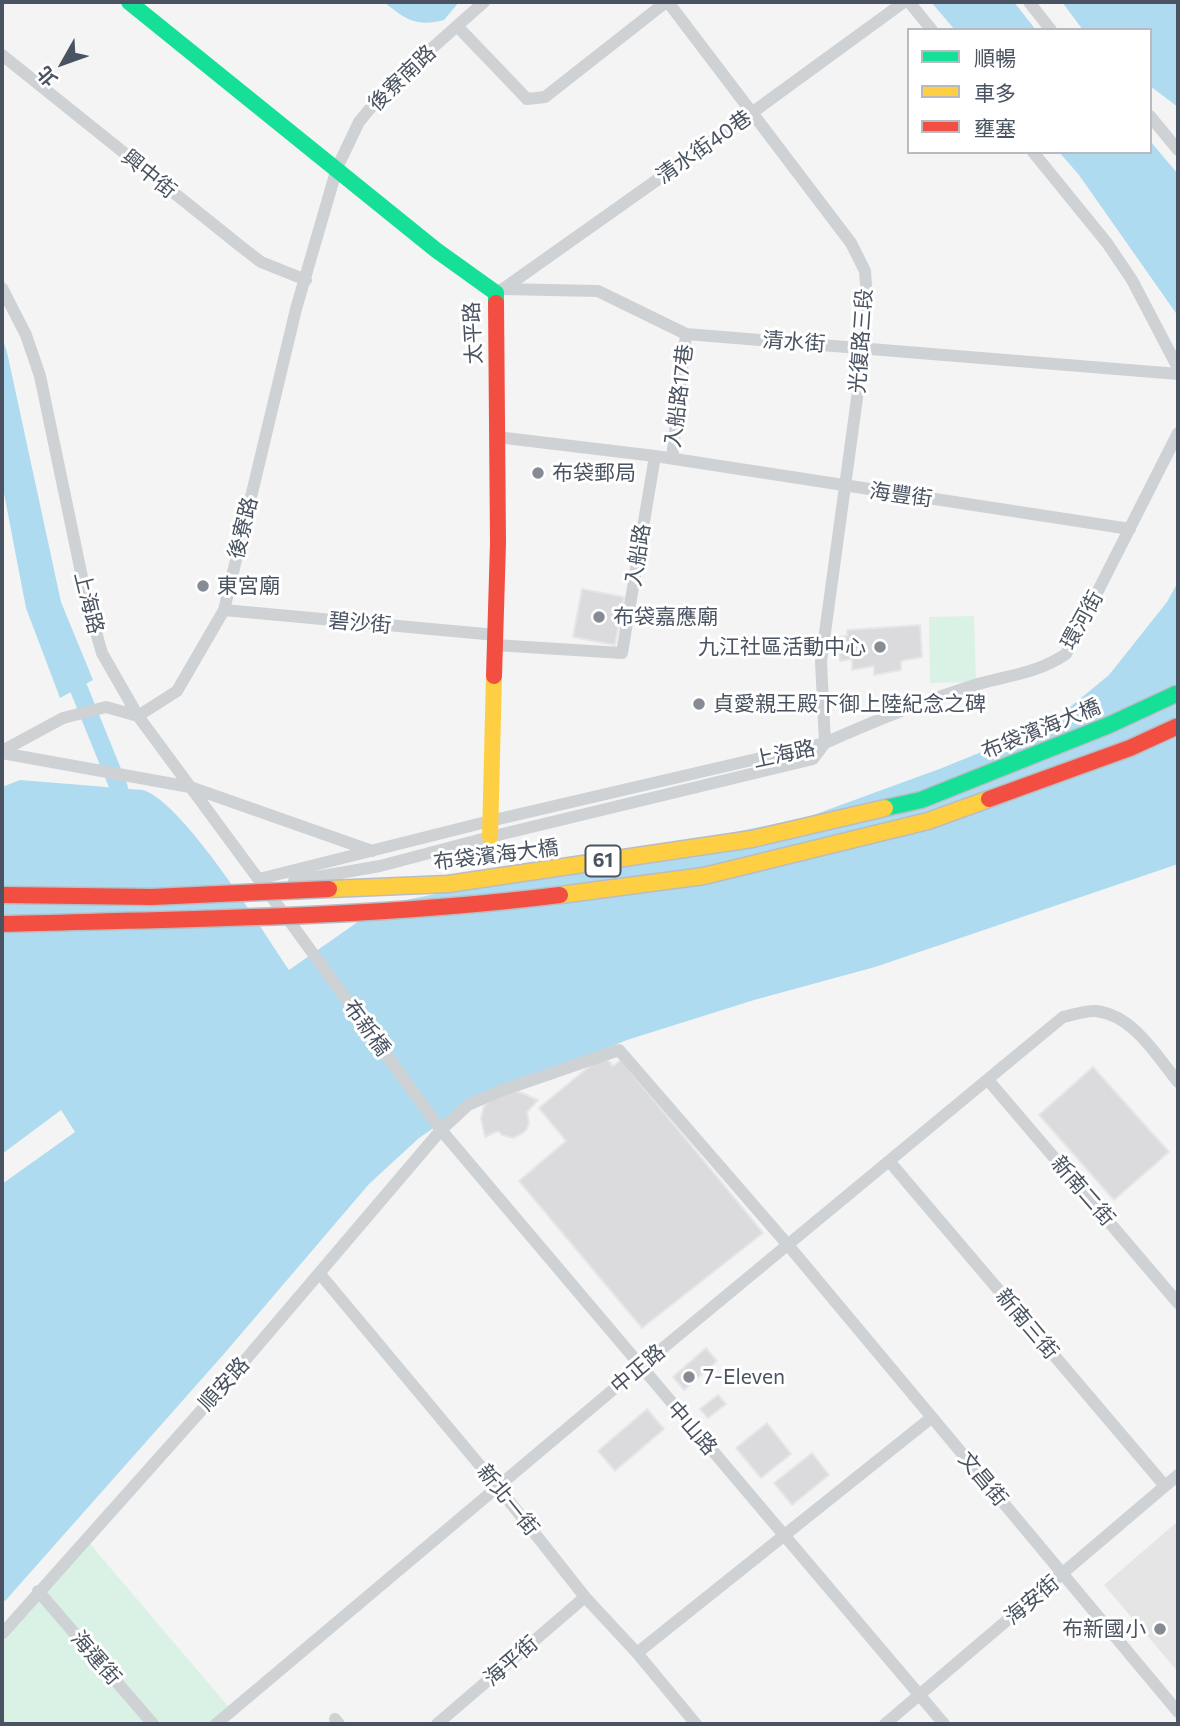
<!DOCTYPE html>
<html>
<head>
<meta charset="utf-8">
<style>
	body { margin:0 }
	#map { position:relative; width:1180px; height:1726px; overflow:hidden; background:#f4f4f4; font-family:Commissioner,"Noto Sans TC",sans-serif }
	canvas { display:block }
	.frame { position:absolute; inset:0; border:4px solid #4a5361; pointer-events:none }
	.legend { position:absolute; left:907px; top:28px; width:245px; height:126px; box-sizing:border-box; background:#fff; border:2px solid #b7bac0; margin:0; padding:9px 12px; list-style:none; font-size:21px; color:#4a5361 }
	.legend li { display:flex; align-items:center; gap:14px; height:35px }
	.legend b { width:35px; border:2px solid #b7bac0 }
	.north { position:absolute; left:28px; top:28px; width:70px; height:70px; -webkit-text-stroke:5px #fff; paint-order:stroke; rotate:230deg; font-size:19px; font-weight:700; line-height:28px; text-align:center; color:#4a5361 }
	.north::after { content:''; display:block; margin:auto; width:24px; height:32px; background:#4a5361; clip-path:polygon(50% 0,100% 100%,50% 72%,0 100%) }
</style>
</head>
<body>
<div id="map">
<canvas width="1180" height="1726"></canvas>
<div class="frame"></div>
<ul class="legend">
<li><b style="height:9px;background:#16e098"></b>順暢</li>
<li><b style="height:9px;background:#ffcf43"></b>車多</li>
<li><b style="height:9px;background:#f24e42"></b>壅塞</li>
</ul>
<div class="north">北</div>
</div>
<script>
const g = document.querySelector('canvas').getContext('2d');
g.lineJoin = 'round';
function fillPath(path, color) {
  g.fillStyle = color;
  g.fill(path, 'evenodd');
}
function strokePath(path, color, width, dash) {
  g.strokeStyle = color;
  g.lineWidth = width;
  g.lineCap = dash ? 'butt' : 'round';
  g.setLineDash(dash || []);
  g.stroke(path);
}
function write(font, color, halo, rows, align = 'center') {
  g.font = font + ' Commissioner,"Noto Sans TC",sans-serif';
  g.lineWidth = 6;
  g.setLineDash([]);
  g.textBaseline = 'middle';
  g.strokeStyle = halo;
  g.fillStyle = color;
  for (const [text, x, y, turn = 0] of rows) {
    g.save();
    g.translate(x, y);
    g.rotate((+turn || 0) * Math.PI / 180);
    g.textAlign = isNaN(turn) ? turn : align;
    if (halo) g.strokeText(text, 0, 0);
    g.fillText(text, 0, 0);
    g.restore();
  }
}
fillPath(new Path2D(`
	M1178,1521V1672L1104,1585Z`), '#e6e5e6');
fillPath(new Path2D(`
	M974,616L976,682L930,683L929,617Z
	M85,1538L232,1711L217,1724H2V1644Z`), '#d9f2e5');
fillPath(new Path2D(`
	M384,2H459L444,20C416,27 406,20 384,2Z
	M931,2H1014L1036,30H955Z
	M1062,2H1178V107L1150,86V30H1083Z
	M1150,141L1178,174V316L1079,175L1059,152H1150Z
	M2,338L7,352L61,602L93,680L60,698L26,608L2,483Z
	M1178,582V864L875,967L754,1000L627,1040L467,1105L419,1138L369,1184L223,1355L5,1601L2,1599V1184L75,1132L61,1110L2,1154V787L20,780L143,790C183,802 263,931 289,970L382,905L808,817L942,768L1048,725L1109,675L1167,602Z`), '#aedbef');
strokePath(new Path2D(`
	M70,667L119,788`), '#aedbef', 18);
const building = new Path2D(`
	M582,589L624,597L615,645L573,637Z
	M920,625L922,657L901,661V670L874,675V666L852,670V659L840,661L838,637L847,636V630Z
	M603,1055L613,1066L621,1060L763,1233L642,1328L519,1181L566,1141L539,1108Z
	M1093,1067L1169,1152L1114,1200L1039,1115Z
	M517,1091L538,1100L527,1112L529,1123L527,1129L523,1133L513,1138L502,1135L498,1131L485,1137L481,1118L484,1106L494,1097Z
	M706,1348L717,1361L684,1390L673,1377Z
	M718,1395L726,1404L708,1418L700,1409Z
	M647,1409L664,1429L615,1471L598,1451Z
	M767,1423L791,1454L761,1478L736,1448Z
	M812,1453L829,1475L792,1505L774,1483Z`);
fillPath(building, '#dbdbdd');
strokePath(building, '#e5e6e7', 2);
strokePath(new Path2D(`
	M668,2L851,243L865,271L867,300L864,347L821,662L825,743
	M909,2L932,30
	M1029,2L1051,30
	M457,26L527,99L545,97L666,2
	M2,55L244,249L261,262L306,280
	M1150,116L1178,150
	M1033,152L1107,243L1132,280L1178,368
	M2,288L26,335L40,376L87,601L102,653L138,716L293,926L441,1130L944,1724
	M502,289L598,291L686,334L1178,374
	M503,289L753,112L904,2
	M497,437L655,456L1130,529
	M672,458L686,334
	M224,610L496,635
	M495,645L622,653L655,456
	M2,751L63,718L106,707L138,716L177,691L224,610L296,309L337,168L359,122L386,89L484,2
	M2,753L190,787L372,851
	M259,879L490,821L825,743C874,721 924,701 975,685C1009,675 1036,674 1066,654L1178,433
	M294,881L380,866L490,837L813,759L825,743
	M988,1080L1178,1303
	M889,1161L1165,1486
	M320,1274L498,1487L585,1597L637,1653L696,1724
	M38,1591L153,1724
	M2,1634L224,1385L441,1130L468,1105L500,1091L619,1050L788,1245L1178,1712
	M637,1653L931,1418
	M335,1719L339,1724
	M216,1724L640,1367L1063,1017C1073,1015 1086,1010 1096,1011C1133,1015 1156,1055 1178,1082
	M437,1724L585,1597
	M885,1724L1178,1475`), '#cfd2d5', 12);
strokePath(new Path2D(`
	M129,2L436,250L496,293V303`), '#16e098', 16);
strokePath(new Path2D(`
	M490,837L494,676`), '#ffcf43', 16);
strokePath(new Path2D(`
	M494,676L498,543L496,303`), '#f24e42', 16);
const fastBridge = new Path2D(`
	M885,808L921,800L1109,725L1178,693`);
const slowBridge = new Path2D(`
	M329,889L448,884L752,839L885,808
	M560,895L704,876L928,821L989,799`);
const jamBridge = new Path2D(`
	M989,799L1130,748L1178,726
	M2,895L152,897L329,889
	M2,924C188,919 375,918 560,895`);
strokePath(fastBridge, '#b9bcc2', 19, []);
strokePath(slowBridge, '#b9bcc2', 19, []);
strokePath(jamBridge, '#b9bcc2', 19, []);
strokePath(fastBridge, '#16e098', 16);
strokePath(slowBridge, '#ffcf43', 16);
strokePath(jamBridge, '#f24e42', 16);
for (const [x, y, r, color] of [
	[538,473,7,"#868b94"],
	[203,586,7,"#868b94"],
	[599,617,7,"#868b94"],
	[880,647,7,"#868b94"],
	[699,704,7,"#868b94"],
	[689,1377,7,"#868b94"],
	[1160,1629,7,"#868b94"]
]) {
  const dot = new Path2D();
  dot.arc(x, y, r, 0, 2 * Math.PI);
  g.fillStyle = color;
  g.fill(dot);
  strokePath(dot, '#fff', 2.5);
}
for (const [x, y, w] of [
	[603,861,35]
]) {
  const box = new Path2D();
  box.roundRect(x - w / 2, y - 15.5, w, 31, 5);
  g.fillStyle = '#fff';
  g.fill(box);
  strokePath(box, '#4a5361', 2);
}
write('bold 19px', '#4a5361', null, [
	["61",603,861]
]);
write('21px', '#4a5361', '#fff', [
	["後寮南路",402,78,-44],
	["清水街40巷",704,147,-35],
	["興中街",149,174,39],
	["太平路",473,333,-93],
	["光復路三段",861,341,-86],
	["清水街",794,342,4],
	["入船路17巷",679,396,-83],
	["海豐街",901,495,8],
	["後寮路",243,528,-76],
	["入船路",638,555,-81],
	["上海路",89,603,76],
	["環河街",1082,620,-61],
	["碧沙街",360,623,5],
	["布袋濱海大橋",1041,729,-22],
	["上海路",784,754,-12],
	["布袋濱海大橋",496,855,-7],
	["布新橋",367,1028,54],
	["新南二街",1083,1191,49],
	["新南三街",1027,1324,50],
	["中正路",638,1369,-40],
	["順安路",224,1384,-48],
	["中山路",692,1428,49],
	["文昌街",983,1479,50],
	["新北一街",508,1500,51],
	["海安街",1032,1600,-40],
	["海運街",96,1658,49],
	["海平街",511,1661,-41]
]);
write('21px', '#4a5361', '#fff', [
	["布袋郵局",552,473],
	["東宮廟",217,586],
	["布袋嘉應廟",613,617],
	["九江社區活動中心",866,647,"right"],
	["貞愛親王殿下御上陸紀念之碑",713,704],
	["7-Eleven",703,1377],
	["布新國小",1146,1629,"right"]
], 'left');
</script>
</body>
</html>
